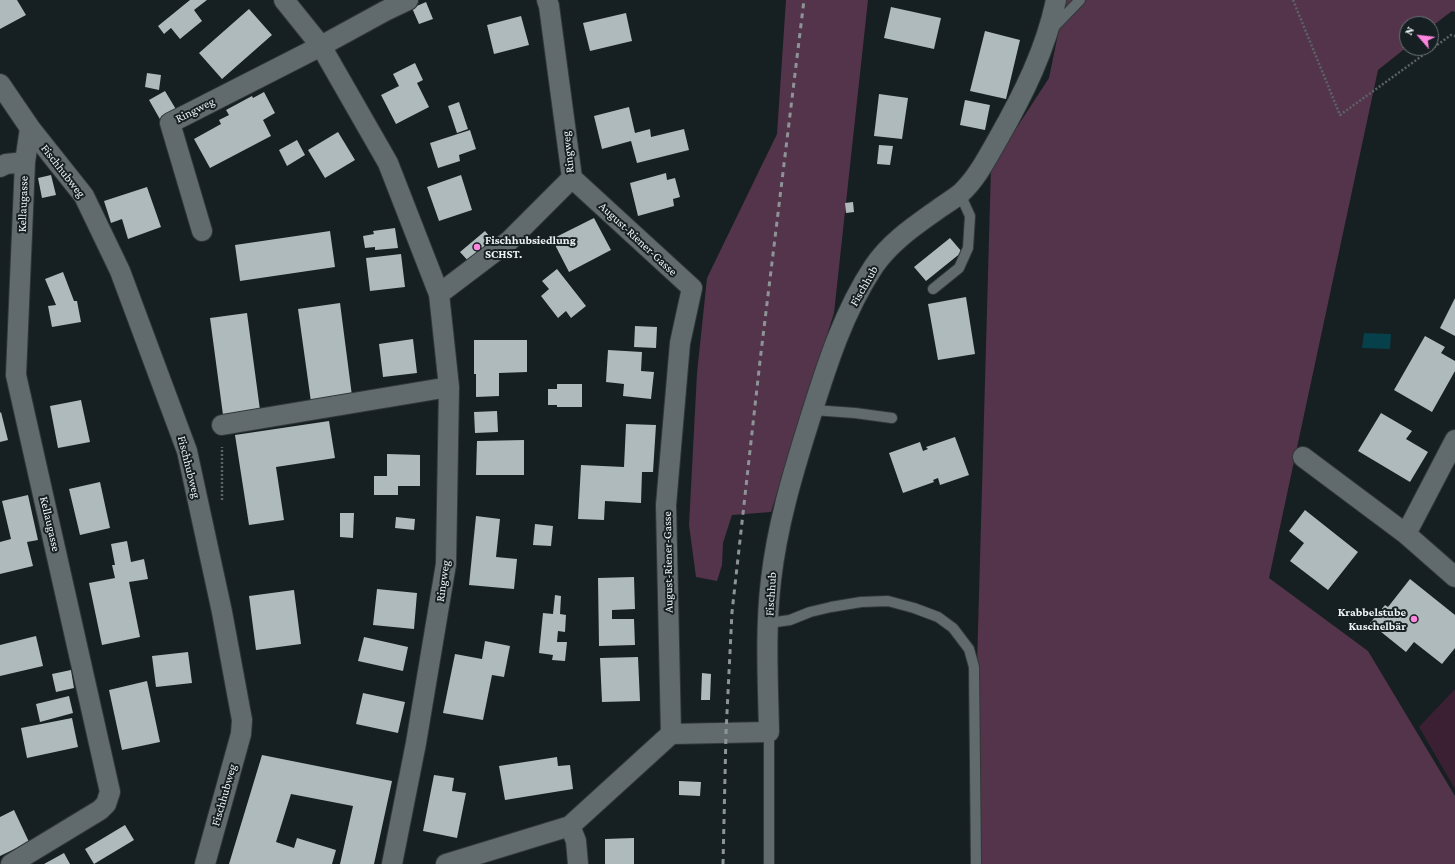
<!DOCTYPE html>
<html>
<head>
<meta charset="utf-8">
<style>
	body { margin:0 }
	#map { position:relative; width:1455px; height:864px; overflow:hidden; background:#161f21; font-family:"Crimson Pro",serif }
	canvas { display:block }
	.north { position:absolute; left:1399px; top:16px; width:40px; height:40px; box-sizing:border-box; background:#161f21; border:1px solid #6c7476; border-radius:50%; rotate:298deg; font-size:11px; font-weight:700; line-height:16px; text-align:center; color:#edf3f5 }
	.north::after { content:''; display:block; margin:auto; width:14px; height:18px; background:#ff85df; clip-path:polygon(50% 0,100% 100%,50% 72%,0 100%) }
</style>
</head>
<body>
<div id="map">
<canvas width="1455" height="864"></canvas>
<div class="north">N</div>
</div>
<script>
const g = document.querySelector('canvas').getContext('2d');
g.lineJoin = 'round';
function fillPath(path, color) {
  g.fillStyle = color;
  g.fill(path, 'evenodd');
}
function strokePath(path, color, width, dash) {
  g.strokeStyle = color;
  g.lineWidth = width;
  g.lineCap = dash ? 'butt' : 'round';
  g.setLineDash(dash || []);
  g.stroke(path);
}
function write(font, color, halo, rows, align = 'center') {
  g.font = font + ' "Crimson Pro",serif';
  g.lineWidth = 4;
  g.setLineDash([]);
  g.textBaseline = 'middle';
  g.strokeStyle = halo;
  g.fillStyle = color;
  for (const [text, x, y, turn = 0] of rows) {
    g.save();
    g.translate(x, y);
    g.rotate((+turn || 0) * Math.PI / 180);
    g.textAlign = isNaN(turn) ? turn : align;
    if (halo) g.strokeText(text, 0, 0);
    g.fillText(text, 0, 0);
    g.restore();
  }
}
fillPath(new Path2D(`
	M1455,689V789L1419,727Z`), '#3b2034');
fillPath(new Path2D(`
	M786,0H868L834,313L771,512L732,515L723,543L722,565L717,581L696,577L689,525L697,373L707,278L777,134Z
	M1065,0H1455V12L1452,11L1431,27V24H1407V47L1378,70L1269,578L1368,651L1455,796V864H980L975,737L991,167L1049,78Z`), '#54344b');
fillPath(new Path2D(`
	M1364,333L1391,334L1390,349L1362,348Z`), '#06404a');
fillPath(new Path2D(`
	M0,0H17L26,15L0,29Z
	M190,0H207L194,10L202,21L180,39L171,28L164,34L158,26Z
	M426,2L433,19L419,24L412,8Z
	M891,7L941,18L934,49L884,38Z
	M249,9L272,35L222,79L199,53Z
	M626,13L632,41L590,51L583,23Z
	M521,16L529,45L494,54L487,25Z
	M985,31L1020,40L1006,99L970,91Z
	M415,63L423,80L417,83L429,107L396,124L381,95L399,86L393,74Z
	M147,73L161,75L159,90L145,87Z
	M165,91L177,111L161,121L149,100Z
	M264,92L275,113L263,120L271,136L210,168L194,139L221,124L219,120L229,115L226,110L252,96L253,98Z
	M879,94L908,98L902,139L874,136Z
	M965,100L990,105L985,130L960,125Z
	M459,102L468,129L457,133L448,106Z
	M629,107L635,133L650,129L651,137L684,129L689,150L637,163L631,141L602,149L594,116Z
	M470,130L476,149L459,155L460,161L438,168L430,143Z
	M338,132L355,160L325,178L308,150Z
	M297,140L305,155L287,166L279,150Z
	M879,145L893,146L890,165L877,164Z
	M666,173L667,180L675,178L680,197L673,199L674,206L638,216L630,183Z
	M51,175L56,195L42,198L38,178Z
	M461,175L472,210L439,221L427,187Z
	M147,187L161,227L128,239L122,219L111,223L104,201Z
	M853,202L854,212L846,213L845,203Z
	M594,218L611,250L569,272L552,239Z
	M395,228L398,248L375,250V247L365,248L363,236L374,234L373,231Z
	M330,231L335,267L240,281L235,245Z
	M485,231L494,242L470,263L460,252Z
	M950,238L962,252L926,281L914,267Z
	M401,254L405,287L370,291L366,258Z
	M557,269L586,306L571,318L566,311L558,318L541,296L549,289L542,281Z
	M63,272L74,301H77L81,322L52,327L48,306L56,305L45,279Z
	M966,297L975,354L938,360L928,304Z
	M1455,298V336L1440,328Z
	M340,303L352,396L311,402L298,309Z
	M247,313L260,410L223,415L210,318Z
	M635,326L657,327L656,348L634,347Z
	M1425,336L1445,347L1441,353L1455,361V371L1432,412L1394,390Z
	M413,339L417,373L383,377L379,344Z
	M474,340H527V372L499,373V396L476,397V374H474Z
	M608,350L642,352L641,371L654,372L651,399L623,396L624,384L606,382Z
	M557,384H582V407H557V405H548V389H557Z
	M81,400L90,442L58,448L50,406Z
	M497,411L498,432L475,433L474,412Z
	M1,412L8,440L0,442V413Z
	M1381,413L1412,431L1406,439L1428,452L1410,482L1358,451Z
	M329,421L335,458L276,467L284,520L249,525L235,435Z
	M626,424L656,425L653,472H642L641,503L605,501L604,520L578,519L581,465L624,467Z
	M955,437L969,475L940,485L938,478L933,480L934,482L903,493L889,453L920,442L923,451L928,449L926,447Z
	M524,440V475H476L477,441Z
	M387,454L420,455V486H398V495H374V476H387Z
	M100,482L110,528L80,535L69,489Z
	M28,495L38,540L27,542L33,566L0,574V542L11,539L2,501Z
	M1305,510L1358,552L1328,590L1290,561L1304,543L1289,531Z
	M340,513H354L353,538L340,537Z
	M476,516L500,519L496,557L517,559L514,589L469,585Z
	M396,517L415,519L414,530L395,528Z
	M535,524L553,526L551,546L533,545Z
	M127,541L131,562L144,559L148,579L129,582L140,637L102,645L89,583L115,578L112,565H115L111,544Z
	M634,577L635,609L612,610V619H634L635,645L599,646L598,578Z
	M1410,579L1455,615V648L1442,664L1414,642L1406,652L1370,623L1385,605L1388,607Z
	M377,589L417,593L414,629L373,625Z
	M294,590L301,644L256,650L249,596Z
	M555,595L561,596L560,614L566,615L565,632L558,631L557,642H567L565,661L552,660L553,655L539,653L543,613L553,614Z
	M36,636L43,666L0,676V645Z
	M364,637L408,647L403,671L358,661Z
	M485,641L510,646L504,677L492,675L483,720L443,713L455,654L482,659Z
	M188,652L192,683L156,687L152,656Z
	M638,657L640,701L602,702L600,658Z
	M71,670L74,688L56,692L52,674Z
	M702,673L711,674L710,700H701Z
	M147,681L160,742L122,750L109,690Z
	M363,693L405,702L398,733L356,724Z
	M69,696L73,713L40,722L36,704Z
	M72,718L78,747L27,758L21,728Z
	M262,755L392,781L374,864H340L353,806L291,794L276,842L294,848L297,838L336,850L332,864H229Z
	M557,757L558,766L570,765L573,789L505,800L499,766Z
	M434,775L454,778L452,791L466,793L457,838L423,831Z
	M679,781L701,782L700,796L679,795Z
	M14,810L29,842L0,856V817Z
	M125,825L134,840L94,864L85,849Z
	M634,838V864H605V839Z
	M64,853L70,864H44Z`), '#aebabc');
const service = new Path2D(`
	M1052,29L1080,0
	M933,289L959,268L968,248L970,216L960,194
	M813,410L855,413L892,418
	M769,623L790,620L810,612L831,607L861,602L888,601L914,608L938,617L953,628L969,649L974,667L976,864
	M769,732V864`);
const minor = new Path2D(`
	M284,0L321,46L388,163L439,294L449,387L446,564L416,743L392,864
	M0,84L30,128L84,196L120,271L187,451L222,612L242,720L241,734L205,864
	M0,167L6,164L25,162
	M202,231L170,123L321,46L385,11L408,0
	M439,294L509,241L572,178L549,6L547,0
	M222,425L449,387
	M1303,457L1406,534L1455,577
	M1406,534L1455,440
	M671,734L769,732C768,682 765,630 771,580C777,527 792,476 808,425C825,371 842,314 874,266C891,241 916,225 941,207C947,203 955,198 961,193C977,178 987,158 998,139C1023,95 1046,49 1056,0
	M570,826L576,841L578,864
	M11,864L100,810L106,804L110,792L16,375L25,162L30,128
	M446,864L570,826L671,734L666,505L680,343L692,288L572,178`);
strokePath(service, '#32383a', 12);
strokePath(minor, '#32383a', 22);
strokePath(new Path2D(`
	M1293,0L1340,115L1451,35L1455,36
	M222,500V447`), '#5b6365', 2.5, [2, 2]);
strokePath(service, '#616b6e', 10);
strokePath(minor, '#616b6e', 20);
strokePath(new Path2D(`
	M723,864L726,733L732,612L760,361L804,0`), '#8d9496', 3, [5, 5]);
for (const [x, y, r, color] of [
	[477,247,4,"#ff85df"],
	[1414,619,4,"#ff85df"]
]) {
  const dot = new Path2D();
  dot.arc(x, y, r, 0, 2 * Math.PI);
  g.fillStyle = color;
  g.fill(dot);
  strokePath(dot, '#161f21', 1.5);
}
write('12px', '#edf3f5', '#161f21', [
	["Ringweg",195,110,-27],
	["Ringweg",568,152,-96],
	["Fischhubweg",63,171,52],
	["Kellaugasse",23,204,-88],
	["August-Riener-Gasse",638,239,43],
	["Fischhub",864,286,-60],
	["Fischhubweg",189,467,76],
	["Kellaugasse",50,524,77],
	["August-Riener-Gasse",668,562,-91],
	["Ringweg",443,581,-82],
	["Fischhub",771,594,-86],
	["Fischhubweg",224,795,-74]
]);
write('bold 12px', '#edf3f5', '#161f21', [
	["Fischhubsiedlung",485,240],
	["SCHST.",485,254],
	["Krabbelstube",1406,612,"right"],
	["Kuschelbär",1406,626,"right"]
], 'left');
</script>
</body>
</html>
